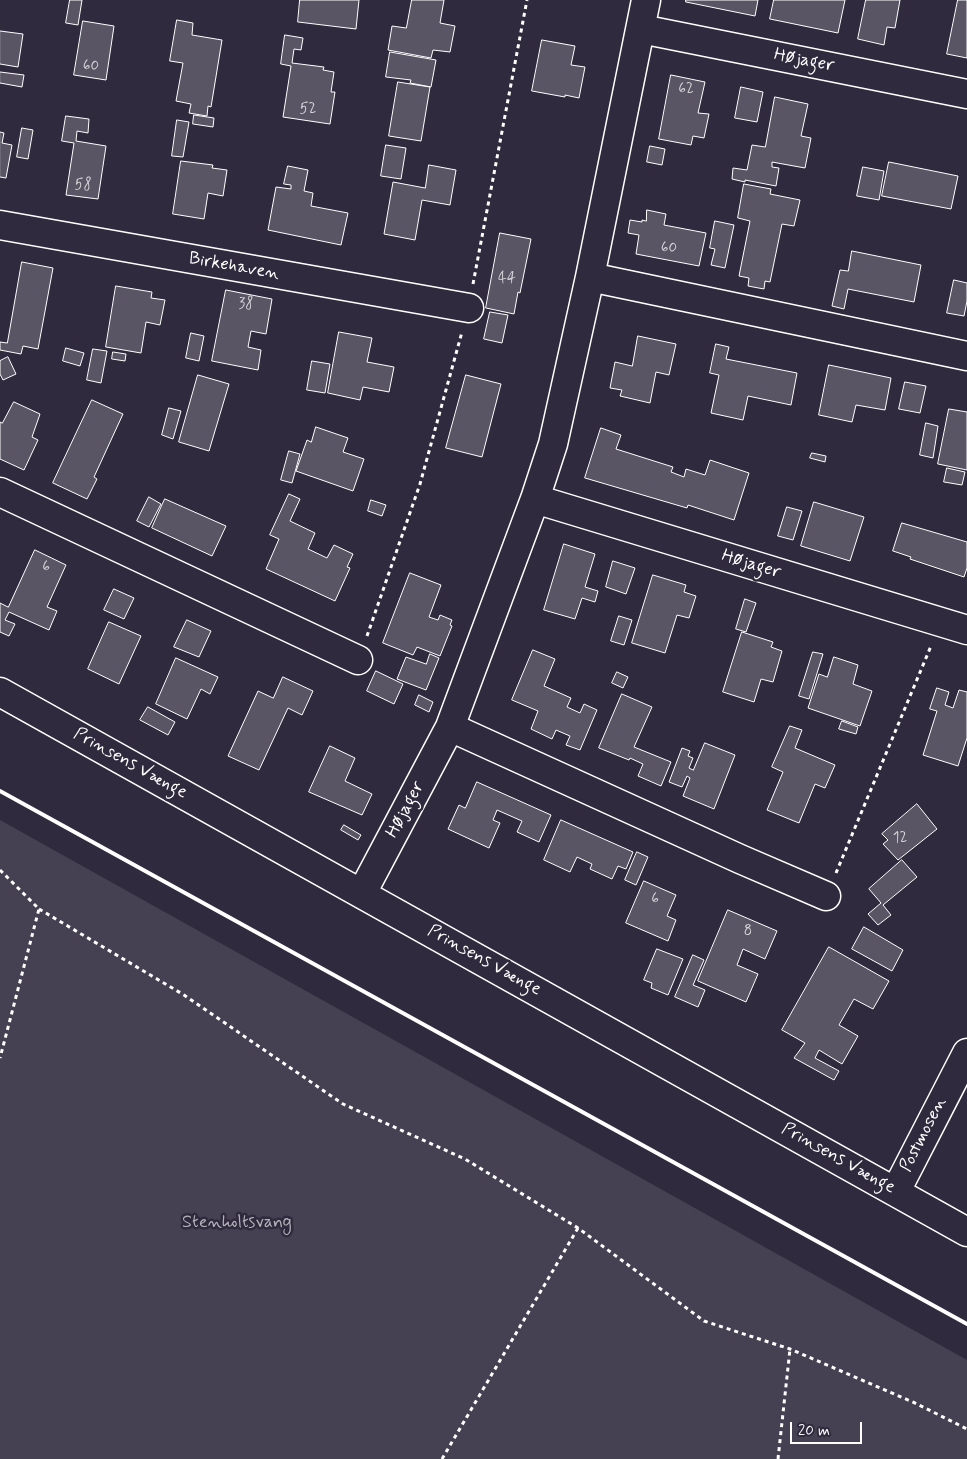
<!DOCTYPE html>
<html>
<head>
<meta charset="utf-8">
<style>
	body { margin:0 }
	#map { position:relative; width:967px; height:1459px; overflow:hidden; background:#2f2a3d; font-family:Mynerve,sans-serif }
	canvas { display:block }
	.scale { position:absolute; left:790px; top:1422px; width:72px; height:22px; box-sizing:border-box; border:2px solid #fff; border-top:0; padding-left:6px; font-size:15px; line-height:18px; white-space:nowrap; color:#fff; -webkit-text-stroke:4px #2f2a3d; paint-order:stroke }
</style>
</head>
<body>
<div id="map">
<canvas width="967" height="1459"></canvas>
<div class="scale">20 m</div>
</div>
<script>
const g = document.querySelector('canvas').getContext('2d');
g.lineJoin = 'round';
function fillPath(path, color) {
  g.fillStyle = color;
  g.fill(path, 'evenodd');
}
function strokePath(path, color, width, dash) {
  g.strokeStyle = color;
  g.lineWidth = width;
  g.lineCap = dash ? 'butt' : 'round';
  g.setLineDash(dash || []);
  g.stroke(path);
}
function write(font, color, halo, rows, align = 'center') {
  g.font = font + ' Mynerve,sans-serif';
  g.lineWidth = 5;
  g.setLineDash([]);
  g.textBaseline = 'middle';
  g.strokeStyle = halo;
  g.fillStyle = color;
  for (const [text, x, y, turn = 0] of rows) {
    g.save();
    g.translate(x, y);
    g.rotate((+turn || 0) * Math.PI / 180);
    g.textAlign = isNaN(turn) ? turn : align;
    if (halo) g.strokeText(text, 0, 0);
    g.fillText(text, 0, 0);
    g.restore();
  }
}
fillPath(new Path2D(`
	M0,820L967,1360V1459H0Z`), '#464152');
const building = new Path2D(`
	M70,0H82L78,25L66,23Z
	M300,0H359L356,29L298,22Z
	M412,0H444L440,23L455,26L450,52L433,50L431,58L388,50L392,26L406,28Z
	M686,0H758L755,16L686,2Z
	M774,0H845L838,33L770,19Z
	M866,0H900L895,28L887,27L884,45L858,39Z
	M958,0H967V58L947,54Z
	M177,20L193,23L192,35L222,40L211,107L208,106L207,116L189,113L191,104L176,101L183,63L170,61Z
	M83,21L114,26L106,80L74,75Z
	M0,31L23,34L18,67L0,64Z
	M285,35L303,38L301,50L294,49L292,63L324,67L323,70L334,72L331,92H335L330,124L283,117L291,66L281,64Z
	M542,40L575,46L571,65L585,67L579,98L565,95V97L532,91Z
	M390,52L436,60L431,87L410,83L411,80L386,77Z
	M0,72L24,75L22,87L0,83Z
	M671,75L705,82L698,113L709,114L704,138L693,136L691,145L659,139Z
	M398,82L430,87L421,141L389,136Z
	M741,87L763,92L757,122L735,118Z
	M775,97L808,104L801,136L811,138L805,168L772,162V167L779,168L776,186L745,180V182L732,179L733,168L747,170L752,145L765,147Z
	M194,115L214,118L213,127L193,124Z
	M66,116L89,119L88,133L77,131L76,141L106,146L98,199L66,195L74,143L62,141Z
	M177,120L189,122L183,157L172,156Z
	M22,128L33,130L28,159L17,157Z
	M0,132L4,133L2,143L12,145L6,178L0,177Z
	M386,145L406,148L401,179L381,176Z
	M650,146L665,149L662,165L647,162Z
	M181,161L213,165L212,168L227,170L223,196L208,193L204,219L173,214Z
	M889,162L958,176L951,209L882,196Z
	M429,165L456,170L450,205L422,200L415,240L384,234L393,182L425,188Z
	M288,166L308,170L304,191L313,193L311,206L348,213L341,245L268,230L276,187L291,189V185L284,184Z
	M863,167L884,171L879,200L857,196Z
	M744,184L771,189L770,194L800,200L794,226L782,224L770,282L765,281L764,289L748,286L749,278L739,276L750,221L738,218Z
	M647,210L666,214L664,225L706,233L699,266L636,254L639,235L628,233L630,220L642,222V220L646,221Z
	M715,221L734,225L725,268L711,265L715,249L710,248Z
	M500,233L531,239L520,293L518,292L514,314L486,308Z
	M852,251L921,265L914,302L848,289L844,309L832,306L840,270L848,271Z
	M22,262L53,268L38,349L23,346L21,354L0,350V342L7,343Z
	M954,280L967,283V301L964,316L947,313Z
	M116,286L152,292L151,298L165,300L160,325L146,322L141,353L106,347Z
	M226,290L272,299L266,334L251,331L248,347L261,350L258,370L212,361Z
	M490,312L508,315L502,343L484,339Z
	M339,332L372,338L367,362L394,367L389,392L363,387L360,400L328,393Z
	M191,333L204,336L199,361L186,358Z
	M638,336L676,344L669,375L656,372L650,403L620,396L622,390L610,388L615,362L632,366Z
	M716,344L729,347L726,359L797,373L791,405L748,396L743,420L711,413L719,375L710,373Z
	M66,348L84,353L80,366L63,361Z
	M93,349L107,351L101,383L87,380Z
	M113,352L126,354L125,361L112,359Z
	M8,357L16,374L3,380L0,374V361Z
	M312,361L330,364L325,393L307,390Z
	M829,365L891,378L885,410L856,405L852,422L819,415Z
	M198,375L229,384L209,451L179,442Z
	M466,375L501,384L482,457L446,448Z
	M905,382L926,386L920,413L899,409Z
	M92,400L123,414L94,477L97,479L87,499L53,483Z
	M14,402L40,414L32,437L38,440L24,470L0,459V422L2,423Z
	M169,408L181,411L173,439L162,435Z
	M949,409L967,412V470L938,464Z
	M926,423L938,426L933,458L920,455Z
	M316,427L348,438L343,452L364,459L353,491L296,471L307,440L311,442Z
	M601,428L621,435L616,449L673,467L671,472L684,477L686,469L705,475L710,460L749,473L734,520L688,505L687,508L585,478Z
	M289,451L300,454L292,483L281,480Z
	M812,453L826,456L825,462L810,458Z
	M947,468L965,472L962,485L944,482Z
	M289,494L300,499L290,521L315,533L308,549L327,558L334,545L353,554L347,567L350,568L335,601L266,569L279,539L270,535Z
	M149,497L161,504L149,527L137,521Z
	M165,499L226,526L212,556L152,528Z
	M371,500L386,505L382,516L368,511Z
	M814,502L864,517L850,561L801,546Z
	M787,507L802,511L793,540L778,536Z
	M902,523L967,542V568L964,577L910,559L911,557L893,551Z
	M564,544L595,554L585,587L598,591L595,602L582,598L575,619L544,610Z
	M35,550L66,565L47,607L57,611L49,630L9,612L5,620L15,624L9,636L0,632V603L8,607Z
	M613,561L635,568L626,594L606,587Z
	M410,573L441,585L429,617L438,620L440,615L452,620L450,625L452,626L440,656L417,647L413,655L383,643Z
	M653,575L686,585L684,592L696,596L689,618L677,615L665,653L632,643Z
	M114,589L134,598L124,619L104,610Z
	M745,599L756,603L746,632L736,629Z
	M619,616L632,620L624,645L611,641Z
	M187,620L211,631L199,657L174,647Z
	M109,622L141,636L119,684L88,669Z
	M742,632L773,642L771,647L782,651L773,682L761,679L754,702L723,692Z
	M533,650L555,659L544,686L571,698L567,707L580,713L584,704L597,710L580,750L566,745L570,736L556,730L552,739L531,729L538,711L512,700Z
	M813,652L823,654L809,699L799,696Z
	M430,654L439,658L426,690L397,679L406,657L426,664Z
	M834,657L858,665L853,684L872,691L860,726L808,708L819,674L827,677Z
	M176,658L218,677L210,694L201,689L187,719L156,704Z
	M376,671L403,684L394,704L367,691Z
	M617,672L628,677L623,688L612,683Z
	M283,677L313,691L302,715L288,708L259,770L228,756L258,691L273,698Z
	M937,688L949,692L945,705L953,708L959,690L967,692V738L958,766L923,755L937,711L930,709Z
	M622,694L652,707L634,747L671,762L661,786L638,776L643,764L630,758L629,760L599,748Z
	M419,695L433,702L429,712L415,705Z
	M148,707L175,722L168,735L140,720Z
	M842,721L858,727L856,734L839,729Z
	M790,726L802,730L795,748L835,765L825,788L815,784L799,823L767,810L783,772L772,767Z
	M705,743L735,755L714,809L683,796L690,778L687,776L682,787L669,782L682,748L690,751L688,756L693,758L689,768L693,770Z
	M330,746L355,758L345,781L372,794L362,815L309,792Z
	M477,782L551,815L539,842L517,832L522,821L497,810L493,820L500,823L489,848L448,829L459,805L465,808Z
	M917,804L937,829L898,860L883,844L888,840L882,834Z
	M561,820L633,852L626,869L618,866L612,879L590,869L592,864L577,857L570,872L544,860Z
	M344,825L361,835L358,840L341,830Z
	M637,852L648,857L636,885L625,880Z
	M902,860L917,877L883,905L891,915L878,925L868,914L881,903L869,889Z
	M644,881L676,895L667,916L676,920L668,941L626,923Z
	M728,910L777,931L765,959L743,949L737,965L758,974L746,1002L698,981Z
	M864,927L903,950L892,971L852,949Z
	M829,947L889,981L873,1009L854,999L839,1025L858,1036L842,1064L819,1050L815,1058L839,1071L834,1080L794,1058L805,1043L782,1030Z
	M657,949L683,959L668,995L651,988L652,983L644,980Z
	M693,955L704,960L693,985L705,990L698,1007L675,997Z`);
fillPath(building, '#595564');
strokePath(building, '#fff', 1);
const minor = new Path2D(`
	M641,29L967,94
	M0,225L469,308
	M590,277L967,356
	M0,492L358,660
	M535,499L967,630
	M0,692L967,1232
	M450,727L740,859L826,896
	M362,893L450,727L535,499L553,444L590,277L646,0
	M896,1191L967,1053`);
strokePath(minor, '#fff', 31);
strokePath(new Path2D(`
	M473,284L527,0
	M367,636L420,484L462,332
	M0,870L39,909L0,1058
	M836,873L931,646
	M39,909L184,995L343,1104L465,1159L578,1228L704,1321L790,1349L915,1403L967,1429
	M442,1459L578,1228
	M778,1459L790,1349`), '#fff', 3, [4, 4]);
strokePath(minor, '#2f2a3d', 28);
strokePath(new Path2D(`
	M0,791L967,1324`), '#fff', 4);
write('15px', '#d6d4d8', null, [
	["60",91,67],
	["62",686,90],
	["52",308,110],
	["58",83,186],
	["60",669,249],
	["44",507,279],
	["38",246,305],
	["6",46,568],
	["12",900,839],
	["6",655,900],
	["8",748,932]
]);
write('18px', '#fff', '#2f2a3d', [
	["Højager",804,61,11],
	["Birkehaven",234,267,10],
	["Højager",751,565,17],
	["Prinsens Vænge",130,764,29],
	["Højager",406,810,-62],
	["Prinsens Vænge",484,961,29],
	["Postmosen",924,1135,-63],
	["Prinsens Vænge",838,1159,29]
]);
write('18px', '#b5b3ba', '#2f2a3d', [
	["Stenholtsvang",237,1223]
]);
</script>
</body>
</html>
